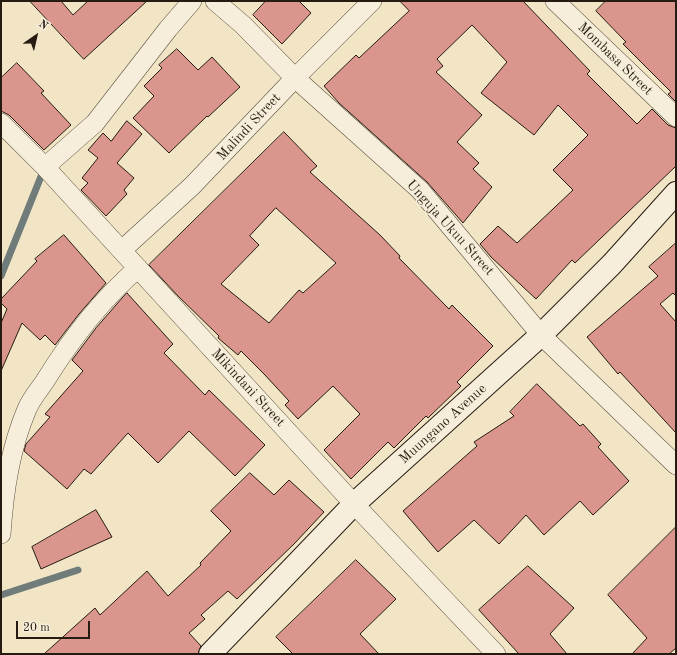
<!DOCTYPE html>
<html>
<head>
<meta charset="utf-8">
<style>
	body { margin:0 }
	#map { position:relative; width:677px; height:655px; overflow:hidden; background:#f1e5c6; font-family:"Old Standard TT",serif }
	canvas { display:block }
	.frame { position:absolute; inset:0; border:2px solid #261b11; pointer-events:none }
	.north { position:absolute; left:16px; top:16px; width:40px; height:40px; -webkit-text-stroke:3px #f6eeda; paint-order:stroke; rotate:34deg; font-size:11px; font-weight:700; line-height:16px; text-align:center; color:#261b11 }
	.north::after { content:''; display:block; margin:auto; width:14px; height:18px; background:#261b11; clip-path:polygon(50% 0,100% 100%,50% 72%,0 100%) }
	.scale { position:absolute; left:16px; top:621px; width:74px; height:18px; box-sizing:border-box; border:2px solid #261b11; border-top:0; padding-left:5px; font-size:12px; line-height:14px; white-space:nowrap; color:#261b11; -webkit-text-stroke:3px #f6eeda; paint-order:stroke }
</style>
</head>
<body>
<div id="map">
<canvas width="677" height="655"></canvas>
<div class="frame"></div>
<div class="north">N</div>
<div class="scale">20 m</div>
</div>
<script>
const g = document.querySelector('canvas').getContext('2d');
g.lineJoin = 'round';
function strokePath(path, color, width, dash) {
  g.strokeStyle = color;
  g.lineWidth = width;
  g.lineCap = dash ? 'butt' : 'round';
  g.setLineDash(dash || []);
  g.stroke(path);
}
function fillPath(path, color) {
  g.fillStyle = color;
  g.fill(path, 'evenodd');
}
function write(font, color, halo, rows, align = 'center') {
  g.font = font + ' "Old Standard TT",serif';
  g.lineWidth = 3;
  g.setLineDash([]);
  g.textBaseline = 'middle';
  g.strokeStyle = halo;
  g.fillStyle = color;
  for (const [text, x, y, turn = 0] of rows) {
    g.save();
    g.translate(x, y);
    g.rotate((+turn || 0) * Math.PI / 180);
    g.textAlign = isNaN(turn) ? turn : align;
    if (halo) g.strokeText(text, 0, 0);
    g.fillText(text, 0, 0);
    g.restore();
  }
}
strokePath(new Path2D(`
	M1,276L44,169
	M1,595L78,570`), '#6f7c7a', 7);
const building = new Path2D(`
	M30,1H61L73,15L88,1H147L84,59Z
	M266,1H299L311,13L282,44L253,15Z
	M400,1H523L590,71L587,74L637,124L652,109L668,125L676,128V166L575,263L572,260L536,299L491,257L480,244L498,226L517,243L573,190L553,170L588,135L558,105L534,135L481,93L507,62L472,25L437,59L443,66L436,72L482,115L457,142L479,163L473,169L492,187L463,223L427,182L339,103L324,86L356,55L359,58L409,11Z
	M606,1H676V102L668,94L671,92L623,44L626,42L596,11Z
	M177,49L198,70L212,57L240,87L208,117L207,116L169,153L133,118L154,96L144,86L162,68L159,65Z
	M17,63L44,91L41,93L71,125L44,150L9,115L1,111V78Z
	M127,121L142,134L117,163L134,178L124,190L127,194L106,216L81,190L88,183L82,178L98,158L88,150L103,133L111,141Z
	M284,132L317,166L310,172L380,235L400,256L399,258L449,309L452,305L493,346L457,382L461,386L428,418L426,416L394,448L388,442L351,479L324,450L360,414L333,386L298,419L285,405L289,401L264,374L241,351L238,355L218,338L219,336L179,297L149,265ZM276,208L336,263L303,293L299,290L269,323L221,284L259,245L250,236Z
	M64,235L106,283L79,314L55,345L45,335L40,340L22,323L1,371V323L7,309L1,303V299L37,261L35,259Z
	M676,243V296L673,293L660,304L676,322V433L620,372L618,374L587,337L658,276L649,267Z
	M127,293L173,344L164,353L205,395L209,390L265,445L235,476L189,431L158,463L128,433L91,474L84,469L67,489L24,451L26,444L50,417L45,414L83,371L72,360L96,328Z
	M537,384L580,426L583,424L601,444L598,447L629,481L593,515L580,501L544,535L526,515L499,544L474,520L438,552L403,511L477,446L474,442L514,416L510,412Z
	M250,473L274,495L289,480L324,512L294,544L237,599L228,591L201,615L205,619L189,633L201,646L198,654H44L95,608L100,615L147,571L168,596L201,565L200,563L231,531L211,511Z
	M96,510L112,537L41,569L32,547Z
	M676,527V648L669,654H632L647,638L608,595Z
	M356,560L396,599L360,634L379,654H293L276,637Z
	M528,566L574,608L550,634L567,654H519L479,610Z`);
fillPath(building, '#da968c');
strokePath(building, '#261b11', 1);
const minor = new Path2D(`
	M215,1L243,25L295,78L420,190L541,335L676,465
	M555,1L676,117
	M1,123L45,167L354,504L496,654
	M45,167L95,123L168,29L192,1
	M122,250L192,186L295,78L372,1
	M1,534C4,491 10,449 27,409C31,399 39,390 45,381C71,339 101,300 138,268`);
const secondary = new Path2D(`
	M210,654L354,504L541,335L612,264L676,193`);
strokePath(minor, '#594e3e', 20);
strokePath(secondary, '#261b11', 24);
strokePath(minor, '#f6eeda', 19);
strokePath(secondary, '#f6eeda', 22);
write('14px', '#261b11', '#f6eeda', [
	["Mombasa Street",615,59,44],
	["Malindi Street",249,127,-47],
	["Unguja Ukuu Street",450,228,48],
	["Mikindani Street",248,388,47],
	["Muungano Avenue",443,424,-42]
]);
</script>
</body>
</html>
